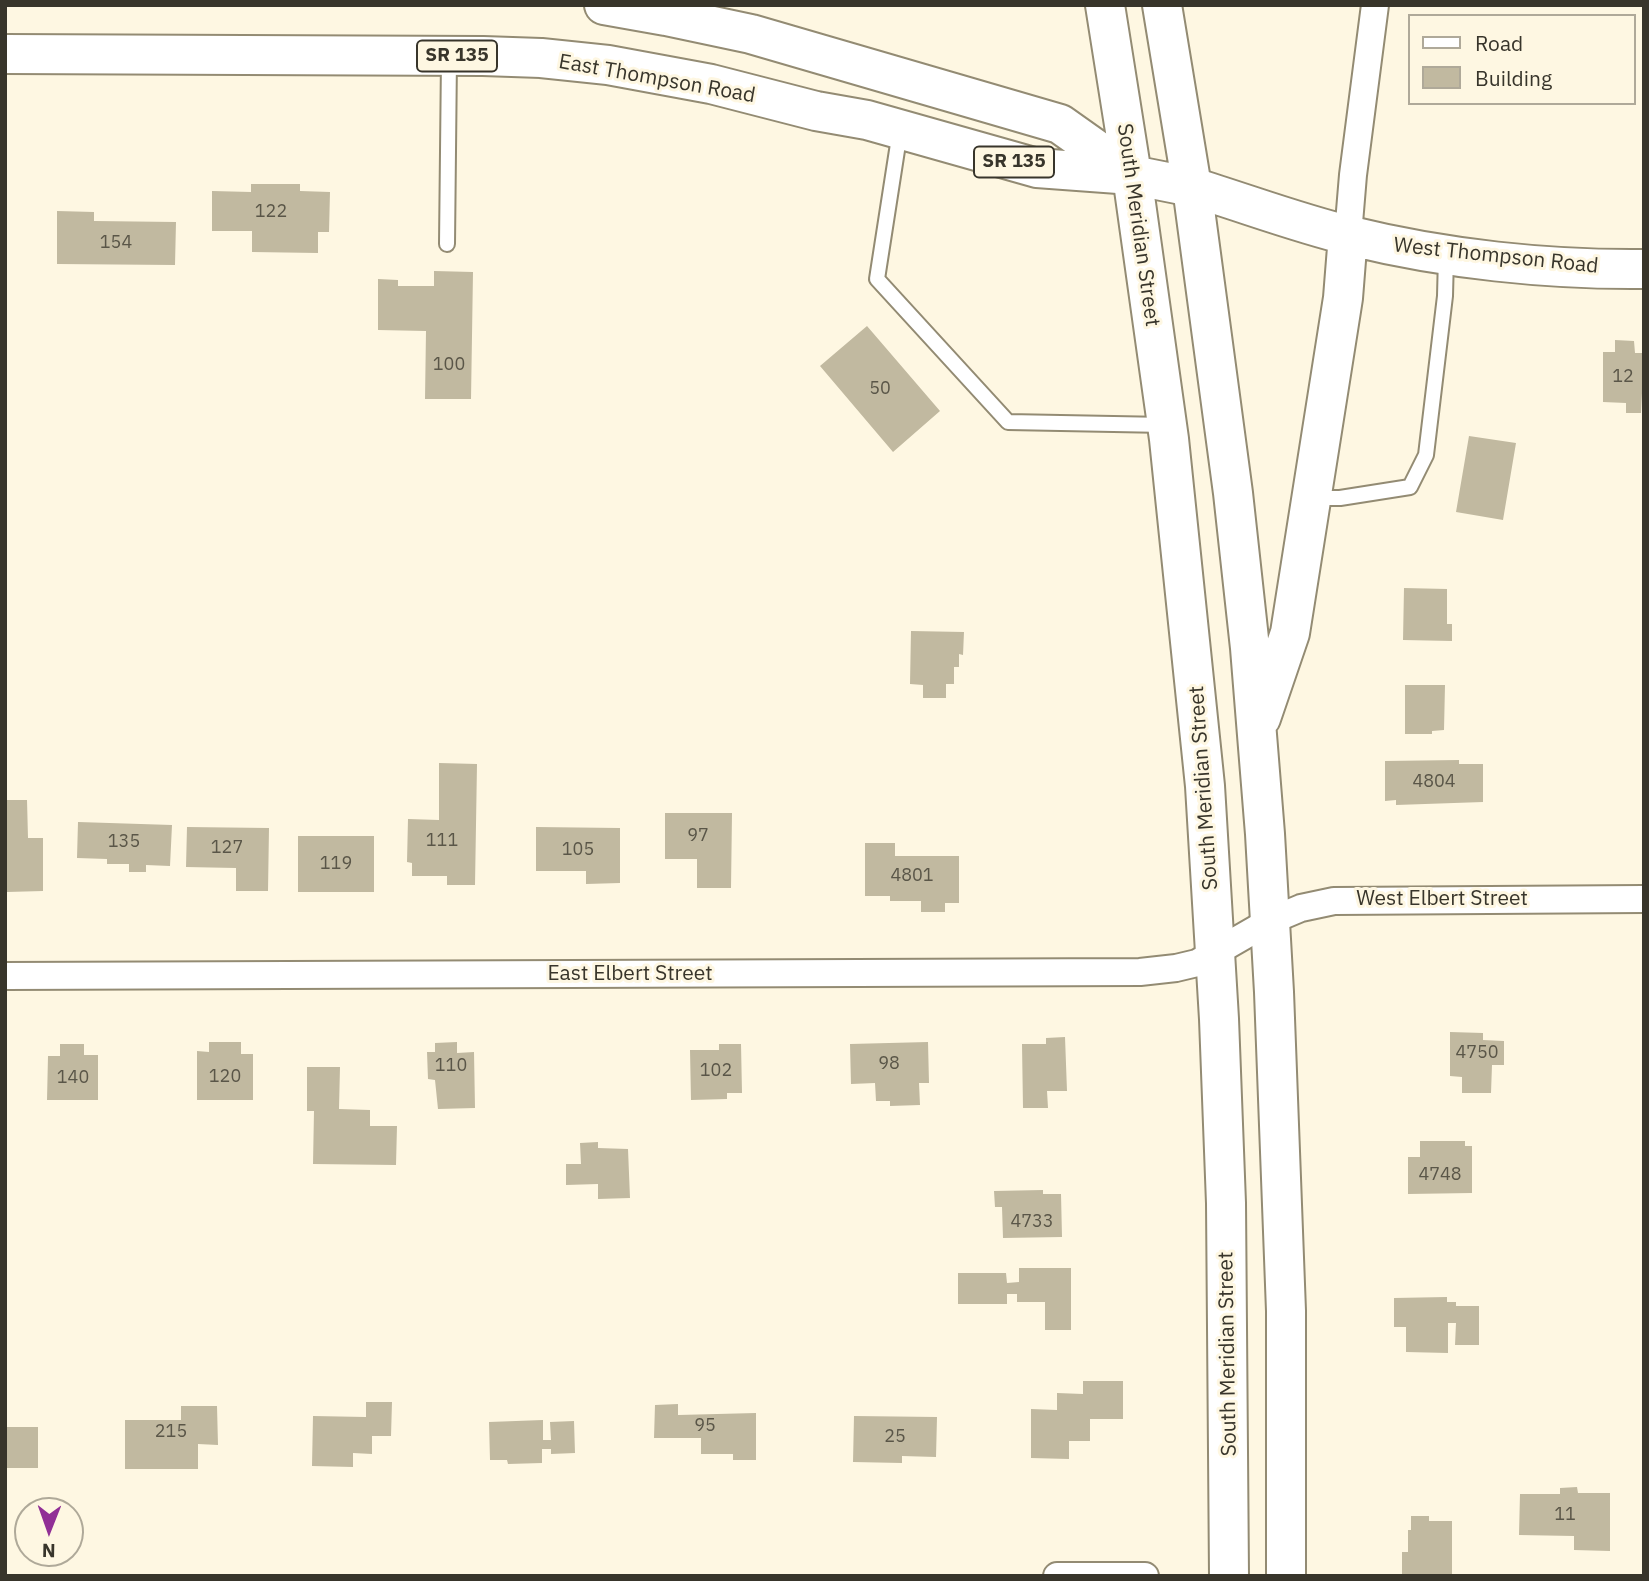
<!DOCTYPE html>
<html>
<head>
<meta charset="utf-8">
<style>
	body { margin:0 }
	#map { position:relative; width:1649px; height:1581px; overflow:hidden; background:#fef7e2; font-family:"IBM Plex Sans",sans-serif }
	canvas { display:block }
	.frame { position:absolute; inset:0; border:7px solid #38352b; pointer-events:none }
	.legend { position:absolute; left:1408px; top:14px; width:228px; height:91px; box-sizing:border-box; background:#fef7e2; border:2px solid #afa999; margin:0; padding:9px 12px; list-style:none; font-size:21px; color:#38352b }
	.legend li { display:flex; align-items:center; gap:14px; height:35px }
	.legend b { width:35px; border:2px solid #afa999 }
	.north { position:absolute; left:14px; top:1497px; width:70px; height:70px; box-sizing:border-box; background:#fef7e2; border:2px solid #afa999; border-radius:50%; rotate:181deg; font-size:19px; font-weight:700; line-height:28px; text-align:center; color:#38352b }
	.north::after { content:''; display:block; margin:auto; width:24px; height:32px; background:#912f96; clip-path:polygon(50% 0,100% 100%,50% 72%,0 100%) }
</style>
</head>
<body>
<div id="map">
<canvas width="1649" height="1581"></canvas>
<div class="frame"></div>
<ul class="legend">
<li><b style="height:9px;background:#fff"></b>Road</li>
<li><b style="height:19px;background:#c1b9a0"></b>Building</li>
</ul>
<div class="north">N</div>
</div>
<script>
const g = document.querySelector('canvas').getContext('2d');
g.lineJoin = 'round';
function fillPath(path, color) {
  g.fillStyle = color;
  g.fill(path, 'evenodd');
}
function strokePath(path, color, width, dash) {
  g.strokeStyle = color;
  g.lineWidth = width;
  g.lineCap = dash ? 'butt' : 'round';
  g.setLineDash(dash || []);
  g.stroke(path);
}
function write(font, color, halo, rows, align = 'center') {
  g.font = font + ' "IBM Plex Sans",sans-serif';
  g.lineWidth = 6;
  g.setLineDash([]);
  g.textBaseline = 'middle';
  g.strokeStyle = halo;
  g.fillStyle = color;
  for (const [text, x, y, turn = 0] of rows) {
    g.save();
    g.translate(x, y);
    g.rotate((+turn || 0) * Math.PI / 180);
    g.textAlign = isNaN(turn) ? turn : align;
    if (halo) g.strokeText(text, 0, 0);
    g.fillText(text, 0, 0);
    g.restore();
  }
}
fillPath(new Path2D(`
	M251,184H300V191L330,192L329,232H318V253L252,252V231H212V191L251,192Z
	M57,211L94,212V221L176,222L175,265L57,264Z
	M434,271L473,272L471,399H425L426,331L378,330V279L398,280V286H434Z
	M867,326L940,411L893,452L820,366Z
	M1615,340L1634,341L1635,353H1644L1641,413H1626V403L1603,402V352H1615Z
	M1469,436L1516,443L1503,520L1456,512Z
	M1404,588L1447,589V624H1452V641L1403,640Z
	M911,631L964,632L963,655L959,654V667H954V684H946V698H923V685L910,684Z
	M1405,685H1445L1444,730L1432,731V734H1405Z
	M1459,760V764H1483V802L1396,805V800L1385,801V761Z
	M439,763L477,764L475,885H447V876H412V863L407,862L408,819L439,820Z
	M5,800H27L28,838H43V891L7,892Z
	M665,813H732L731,888H697V859H665Z
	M78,822L172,825L170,866L146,865V872H129V864H107V859L77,858Z
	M187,827L269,828L268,891H236V868L186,867Z
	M536,827L620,828V883L586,884V871H536Z
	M298,836H374V892H298Z
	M865,843H895V856H959V903H945V912H921V901H890V896H865Z
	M1450,1032L1483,1033V1040L1504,1041V1065H1492L1491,1093H1462V1077L1450,1076Z
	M1065,1037L1067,1091H1047L1048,1108H1023L1022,1044H1046V1038Z
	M209,1042H241V1054H253V1100H197V1051L209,1052Z
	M457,1042V1053L474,1052L475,1108L438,1109L435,1080L428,1079L427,1052H435V1043Z
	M928,1042L929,1083H919L920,1105L890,1106V1101H876L875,1083L851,1084L850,1044Z
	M60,1044H84V1055H98V1100H47L48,1056H60Z
	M719,1044H741L742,1093H727V1099L691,1100L690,1050H719Z
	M307,1067H340L339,1109L370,1110V1126H397L396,1165L313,1164L314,1111H307Z
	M1420,1141H1465V1146H1472V1193L1408,1194V1157H1420Z
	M598,1142V1148L628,1149L630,1198L598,1199V1184L566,1185V1164H581L580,1143Z
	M1043,1190V1194H1061L1062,1237L1003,1238L1002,1207H995L994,1191Z
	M1019,1268H1071V1330H1045V1302H1017V1294H1007V1304H958V1273H1006L1007,1283L1019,1282Z
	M1447,1297V1302H1456V1306H1479V1345H1455L1456,1323H1448V1353L1406,1352V1327H1394V1298Z
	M1083,1381H1123V1419H1090V1441H1069V1459L1031,1458V1409L1057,1410V1393L1083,1394Z
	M366,1402H392L391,1436H372V1454L353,1453V1467L312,1466L313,1416L366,1417Z
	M678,1404V1415L756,1413V1460H733V1454H701V1438H654L655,1405Z
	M181,1406H217L218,1445L198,1444V1469H125V1420H181Z
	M854,1416L937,1417L936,1457L902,1456V1463L853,1462Z
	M543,1420V1440H551L550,1422L574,1421L575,1453L551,1454V1449H542V1463L508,1464L507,1460H490L489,1422Z
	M5,1427H38V1468H5Z
	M1577,1487L1578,1493H1610V1551L1574,1550V1536L1519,1535L1520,1494H1560V1488Z
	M1411,1516H1429V1521H1452V1576H1402V1552H1408V1530H1411Z`), '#c1b9a0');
const service = new Path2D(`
	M900,131L877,279L1008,422L1166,425
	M447,244L449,58
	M1314,498H1340L1410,487L1426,455L1445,296L1446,256`);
const minor = new Path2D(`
	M1348,235L1353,175L1375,5
	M5,976L1140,972L1176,968L1197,963L1270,921L1301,908L1334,901L1644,899
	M1057,1576H1145`);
const secondary = new Path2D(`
	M1132,175L1169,439L1205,786L1219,1019L1226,1203L1229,1576
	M1261,718L1290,633L1343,298L1348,235
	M1286,1576V1311L1274,992L1265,834L1250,648L1233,493L1192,187C1245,203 1297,223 1351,236C1444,259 1548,270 1644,269`);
const primary = new Path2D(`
	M604,5L666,16L751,34L1060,124L1132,175
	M1105,5L1132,175
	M5,54L483,56L541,58L608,65L711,84L816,111L867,120L1037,168L1132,175L1192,187L1162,5`);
strokePath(service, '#938b73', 18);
strokePath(minor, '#938b73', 30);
strokePath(secondary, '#938b73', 42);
strokePath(primary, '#938b73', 42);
strokePath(service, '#fff', 14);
strokePath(minor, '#fff', 26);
strokePath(secondary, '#fff', 38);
strokePath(primary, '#fff', 38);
write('18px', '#5a5648', null, [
	["122",271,212],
	["154",116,243],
	["100",449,365],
	["12",1623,377],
	["50",880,389],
	["4804",1434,782],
	["97",698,836],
	["111",442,841],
	["135",124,842],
	["127",227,848],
	["105",578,850],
	["119",336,864],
	["4801",912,876],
	["4750",1477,1053],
	["98",889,1064],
	["110",451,1066],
	["102",716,1071],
	["120",225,1077],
	["140",73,1078],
	["4748",1440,1175],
	["4733",1032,1222],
	["95",705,1426],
	["215",171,1432],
	["25",895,1437],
	["11",1565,1515]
]);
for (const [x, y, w] of [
	[457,56,80],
	[1014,162,80]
]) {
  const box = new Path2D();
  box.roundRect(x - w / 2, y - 15.5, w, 31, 5);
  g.fillStyle = '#fef7e2';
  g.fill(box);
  strokePath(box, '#38352b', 2);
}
write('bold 19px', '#38352b', null, [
	["SR 135",457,56],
	["SR 135",1014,162]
]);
write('21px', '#38352b', '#fef7e2', [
	["East Thompson Road",657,79,10],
	["South Meridian Street",1138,225,82],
	["West Thompson Road",1496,256,6],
	["South Meridian Street",1204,788,-94],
	["West Elbert Street",1442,899],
	["East Elbert Street",630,974],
	["South Meridian Street",1228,1354,-91]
]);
</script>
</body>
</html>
